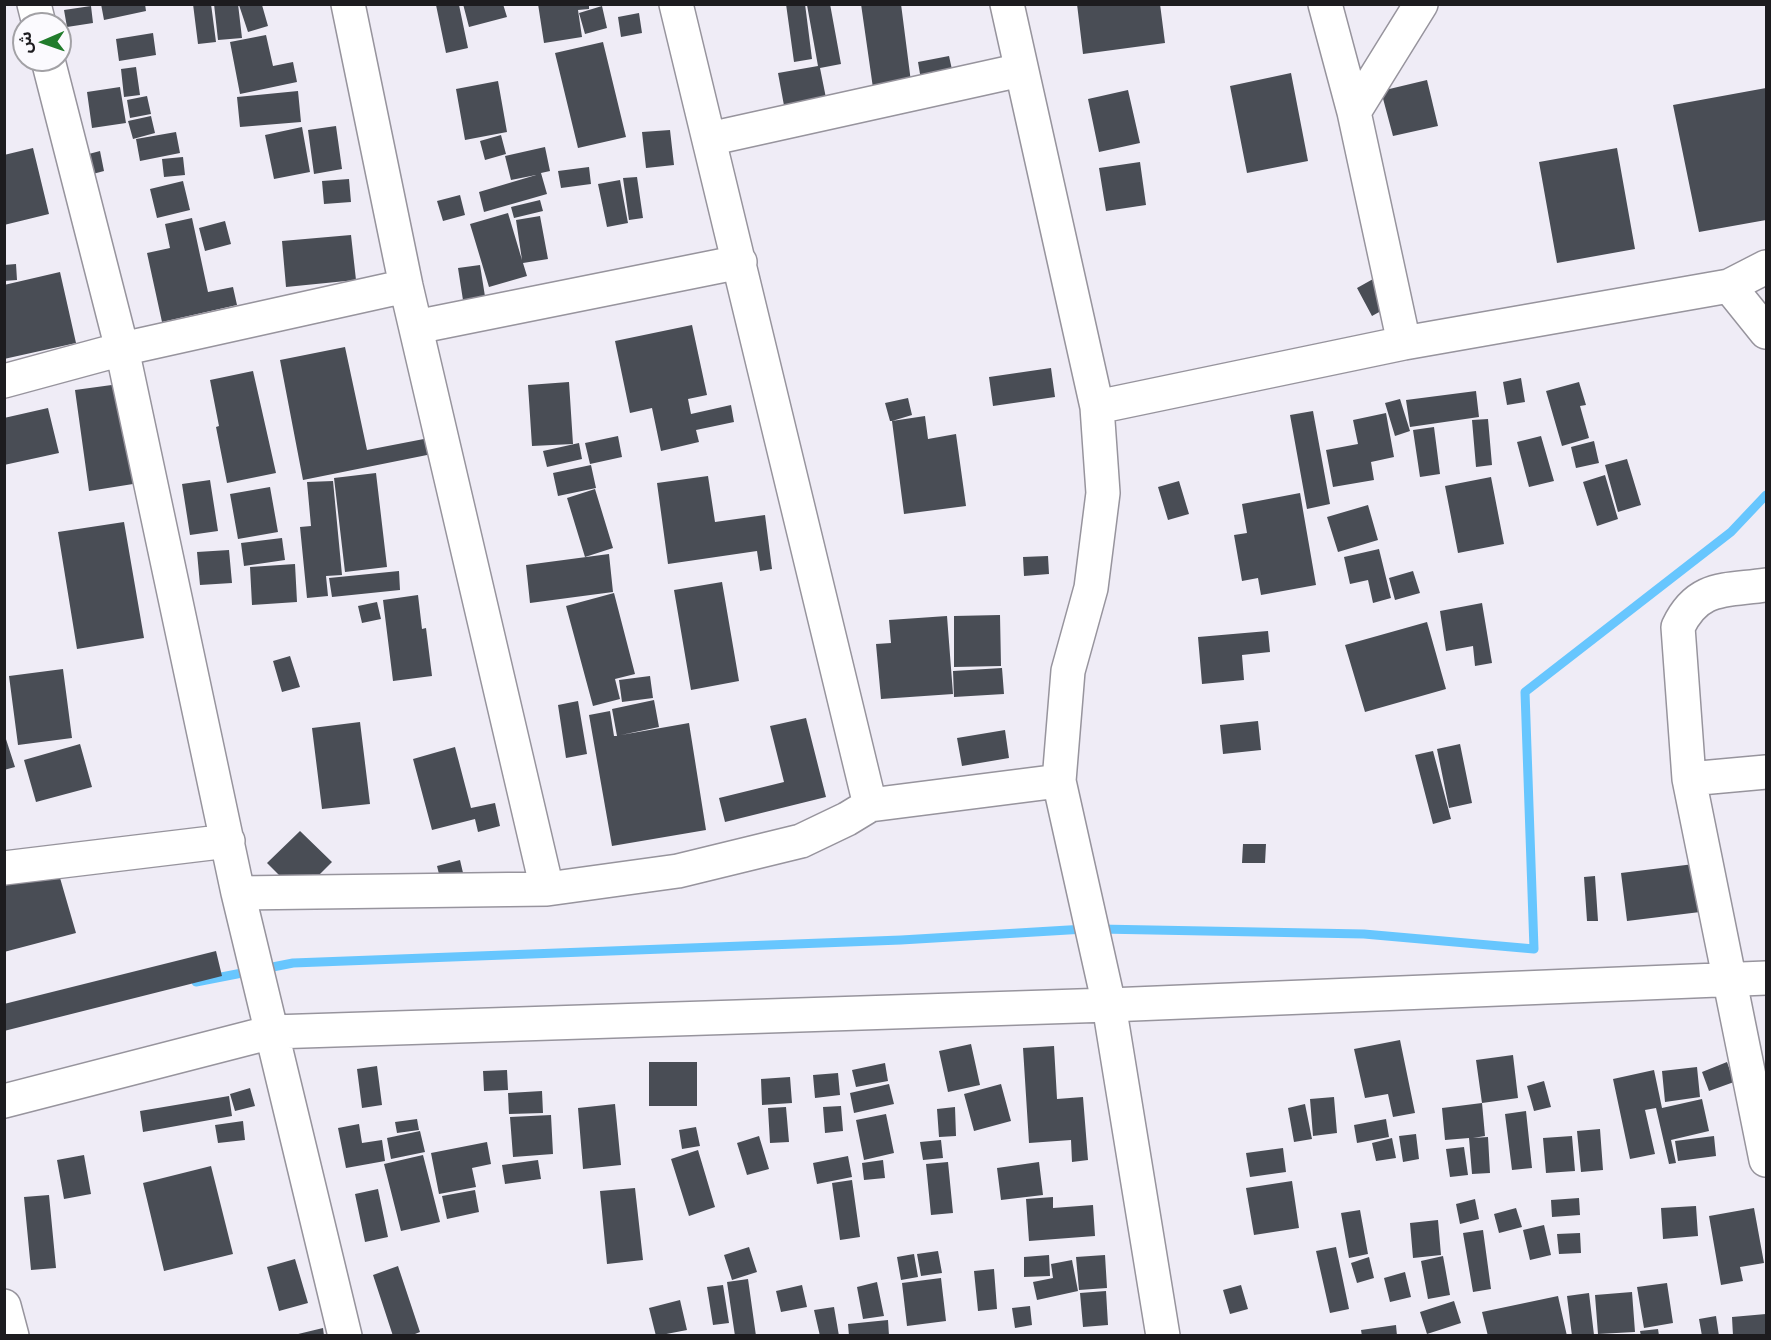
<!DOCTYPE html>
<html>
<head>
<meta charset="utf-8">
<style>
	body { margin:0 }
	#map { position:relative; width:1771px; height:1340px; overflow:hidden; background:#efecf6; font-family:"Roboto Condensed","Noto Sans Arabic",sans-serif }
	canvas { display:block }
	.frame { position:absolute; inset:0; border:6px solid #1d1c1f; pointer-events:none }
	.north { position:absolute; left:12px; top:12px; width:60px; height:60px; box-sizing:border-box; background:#fbfafe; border:2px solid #a2a1a5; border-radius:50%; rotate:268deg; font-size:16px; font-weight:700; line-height:24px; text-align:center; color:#1d1c1f }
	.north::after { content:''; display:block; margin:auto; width:21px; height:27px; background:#217c2c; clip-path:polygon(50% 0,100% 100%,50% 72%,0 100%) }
</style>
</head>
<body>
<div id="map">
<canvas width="1771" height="1340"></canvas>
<div class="frame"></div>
<div class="north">ش</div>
</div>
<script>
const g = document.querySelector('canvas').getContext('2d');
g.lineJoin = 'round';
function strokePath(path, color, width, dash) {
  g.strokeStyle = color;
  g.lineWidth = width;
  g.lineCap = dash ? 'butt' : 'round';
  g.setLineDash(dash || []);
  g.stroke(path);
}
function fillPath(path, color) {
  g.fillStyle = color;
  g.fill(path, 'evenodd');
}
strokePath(new Path2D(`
	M1099,929L1364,934L1534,949L1525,692L1731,532L1766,495
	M196,982L293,963L901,940L1085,929`), '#67c6fe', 9);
fillPath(new Path2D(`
	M101,4H145L146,11L104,20Z
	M193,4H211L216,42L198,44Z
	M214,4H238L242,38L218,40Z
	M463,4H503L507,17L469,27Z
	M538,4H589V9L578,10L582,37L544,43Z
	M786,4H805L812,59L794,62Z
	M810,4H830L841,64L820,68L827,103L785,111L778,73L818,66L807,5Z
	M861,4H901L911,82L873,88Z
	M1077,4H1160L1165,43L1083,54Z
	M239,5H262L268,26L248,32Z
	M436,5H459L468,48L446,53Z
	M91,6L93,23L67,27L64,10Z
	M602,6L607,28L585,34L579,13Z
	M639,13L642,33L621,37L618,17Z
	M153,33L156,55L119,61L116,39Z
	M266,35L273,66L293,62L297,82L240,94L230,42Z
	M603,42L626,137L578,148L555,53Z
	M949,56L953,74L921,80L918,62Z
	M136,67L140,95L124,97L121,69Z
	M1291,73L1308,161L1247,173L1230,86Z
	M1427,80L1438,126L1393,136L1381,91Z
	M498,81L507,132L465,140L456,89Z
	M120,87L126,123L92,128L87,92Z
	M1766,88V220L1699,232L1673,105Z
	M1128,90L1140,143L1099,152L1088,99Z
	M298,91L301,122L240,127L237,97Z
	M147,96L151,114L130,118L127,100Z
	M151,116L155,133L133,139L128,121Z
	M336,126L342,169L314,174L308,130Z
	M302,127L310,172L274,179L265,135Z
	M670,130L674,165L646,168L642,132Z
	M176,132L180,153L140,161L136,139Z
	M501,135L506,154L485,160L480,141Z
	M545,147L550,171L541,173L547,194L484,212L479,192L536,175L511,180L505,156Z
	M33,148L49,214L4,225V155Z
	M1617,148L1635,249L1557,263L1539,162Z
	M100,151L104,171L89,175L85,155Z
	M183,157L185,175L164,177L162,159Z
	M1140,162L1146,205L1106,211L1099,168Z
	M589,167L591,184L561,188L558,171Z
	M637,177L643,218L629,220L623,178Z
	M349,179L351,202L324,204L322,181Z
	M620,180L628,223L607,227L598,184Z
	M183,181L190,210L157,218L150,189Z
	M460,195L465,215L443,221L437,201Z
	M540,200L543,211L514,218L511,207Z
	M508,213L522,260L516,220L540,216L548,259L523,263L527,276L489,287L470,224Z
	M192,218L208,292L233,287L237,305L162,322L147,253L170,248L165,224Z
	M225,221L231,244L205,251L199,228Z
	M351,235L356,280L286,287L282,241Z
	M16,264L17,280L4,281V265Z
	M480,265L487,309L465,313L458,268Z
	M60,272L76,343L4,359V285Z
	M1382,274L1397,302L1372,316L1357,288Z
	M692,325L707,395L688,399L691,414L731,405L734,422L696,430L699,442L661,451L652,408L630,413L615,341Z
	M345,347L367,450L429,438L432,454L303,480L280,360Z
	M1051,368L1055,397L993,406L989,377Z
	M253,371L276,473L227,483L216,427L219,426L210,380Z
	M1521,378L1525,402L1507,405L1503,382Z
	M569,382L573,444L532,446L528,385Z
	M1579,382L1586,405L1580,406L1589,438L1562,446L1546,391Z
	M119,384L133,484L89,491L75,390Z
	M1476,391L1479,417L1410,427L1406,400Z
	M908,398L912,415L892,421L925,416L928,439L956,434L966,506L904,514L892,421H890L885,403Z
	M1400,399L1410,431L1395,436L1385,403Z
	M48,408L59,453L4,465V418Z
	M1313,411L1330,504L1307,509L1290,415Z
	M1386,413L1394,457L1371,462L1374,480L1333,487L1326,450L1358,444L1353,420Z
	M1488,419L1492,465L1476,467L1472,420Z
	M1434,427L1440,474L1420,477L1413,430Z
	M618,436L622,457L590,464L585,443Z
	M1541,436L1554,481L1529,487L1517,442Z
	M1594,441L1599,463L1576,468L1571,447Z
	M579,443L582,459L547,467L543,451Z
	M1627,459L1641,505L1618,512L1605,465Z
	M591,465L596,488L558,496L553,473Z
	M376,473L387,567L345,572L334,478Z
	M1605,475L1618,519L1597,526L1583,482Z
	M708,476L715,522L765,515L772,569L760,571L757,551L668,564L657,483Z
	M1491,477L1504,544L1458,553L1445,486Z
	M210,480L218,531L190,535L182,484Z
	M333,481L342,575L326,576L328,596L307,598L300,527L311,526L307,482Z
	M1179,481L1189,514L1168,520L1158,487Z
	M270,487L278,532L238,539L230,494Z
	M595,489L613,548L585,557L567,498Z
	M1300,493L1316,585L1261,595L1258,578L1242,581L1234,535L1247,533L1242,504Z
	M1368,505L1378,540L1338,552L1327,517Z
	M124,522L144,638L77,649L58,532Z
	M282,538L285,560L244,566L241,543Z
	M1379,549L1391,598L1373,603L1368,580L1350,584L1344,557Z
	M229,550L232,583L200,585L197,552Z
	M609,554L613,592L530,603L526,565Z
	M1048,556L1049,574L1024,576L1023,557Z
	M295,564L297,602L252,605L250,567Z
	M399,571L400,590L332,597L329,578Z
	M1413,571L1420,593L1395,600L1389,578Z
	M722,582L739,681L691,690L674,590Z
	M614,593L635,674L615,679L620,699L593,706L566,606Z
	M418,595L422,629L426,628L432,676L393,681L383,600Z
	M377,602L381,619L362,623L358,606Z
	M1482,603L1492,663L1475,666L1473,646L1446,651L1440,611Z
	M1000,615L1001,666L954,667V616Z
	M947,616L953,694L881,699L876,644L891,643L889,620Z
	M1427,622L1446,689L1365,712L1345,645Z
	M1268,631L1270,652L1242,655L1244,680L1202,684L1198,637Z
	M290,656L300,687L282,692L273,661Z
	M1002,668L1004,694L954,697L953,671Z
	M63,669L72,738L18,745L9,676Z
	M650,676L653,698L622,702L619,680Z
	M654,700L659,727L621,735L689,723L706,830L612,846L589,715L610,711L614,736H617L612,709Z
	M578,701L587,754L566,758L558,705Z
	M806,718L826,797L725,822L719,798L784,782L770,726Z
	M1258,721L1261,750L1223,754L1220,725Z
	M360,722L370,804L322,809L312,728Z
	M1005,730L1009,758L962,766L957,738Z
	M4,733L15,767L4,770Z
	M80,744L92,787L36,802L24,760Z
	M1460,744L1472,803L1449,808L1437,749Z
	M455,747L471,808L495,803L500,826L478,832L475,819L432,830L413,759Z
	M1433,751L1451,819L1433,824L1415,755Z
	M300,831L332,862L299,895L267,863Z
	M1243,844H1266L1265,863H1242Z
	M460,860L464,877L441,882L437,866Z
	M1694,864L1700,912L1627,921L1621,873Z
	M58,871L76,933L4,952V886Z
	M1595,876L1598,921H1587L1584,877Z
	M216,951L222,976L4,1031V1004Z
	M1400,1040L1415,1113L1393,1117L1388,1094L1365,1098L1354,1049Z
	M971,1044L980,1085L948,1092L939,1051Z
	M1054,1046L1057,1099L1083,1097L1088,1160L1072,1162L1071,1140L1029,1143L1023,1048Z
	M1513,1055L1518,1098L1482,1103L1476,1060Z
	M649,1062H697V1106H649Z
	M1727,1062L1734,1082L1709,1091L1702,1072Z
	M885,1063L888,1081L856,1087L852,1070Z
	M377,1066L382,1105L362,1108L357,1069Z
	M1697,1067L1700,1097L1665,1102L1662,1071Z
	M507,1070L508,1090L484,1091L483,1071Z
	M1654,1070L1662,1108L1702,1099L1709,1131L1671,1140L1676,1163L1669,1164L1656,1108L1645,1110L1655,1154L1630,1159L1613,1079Z
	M838,1073L840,1095L815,1098L813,1075Z
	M790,1077L792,1103L762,1105L761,1079Z
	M1544,1081L1551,1107L1534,1111L1527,1086Z
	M889,1084L894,1104L854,1113L850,1093Z
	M1001,1084L1011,1121L974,1131L964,1094Z
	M250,1088L255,1106L235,1111L230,1094Z
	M542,1091L543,1113L509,1114L508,1093Z
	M229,1096L232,1116L143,1132L140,1111Z
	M1334,1097L1337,1133L1313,1136L1310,1099Z
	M1482,1103L1485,1136L1473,1138L1488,1137L1490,1173L1472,1174L1469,1138L1445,1140L1442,1108Z
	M615,1104L621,1165L583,1169L578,1108Z
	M1305,1104L1312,1139L1294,1142L1288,1108Z
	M841,1106L843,1131L825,1133L823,1107Z
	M786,1107L789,1142L770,1143L768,1108Z
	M955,1107L956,1136L939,1137L937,1109Z
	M1526,1111L1532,1168L1512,1170L1505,1114Z
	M886,1114L894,1153L864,1160L856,1120Z
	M551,1115L553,1154L513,1157L510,1117Z
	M417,1119L419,1130L397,1133L395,1122Z
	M1386,1119L1389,1137L1357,1143L1354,1125Z
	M243,1121L245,1140L218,1143L215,1125Z
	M359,1124L362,1143L382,1140L385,1161L346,1168L338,1128Z
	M696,1127L700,1146L682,1149L679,1130Z
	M1600,1129L1603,1170L1581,1172L1577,1131Z
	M420,1131L425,1152L391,1159L387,1138Z
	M1416,1134L1419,1159L1403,1162L1399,1136Z
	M759,1136L769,1169L747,1175L737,1143Z
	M1572,1136L1575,1171L1546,1173L1543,1138Z
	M1714,1136L1716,1156L1678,1161L1675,1141Z
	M1392,1138L1396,1158L1376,1161L1372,1143Z
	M941,1140L943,1158L923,1160L920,1142Z
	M487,1142L491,1164L472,1168L476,1187L439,1194L431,1153Z
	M1464,1147L1468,1175L1450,1177L1446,1149Z
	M1283,1148L1286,1172L1250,1177L1246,1153Z
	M698,1150L715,1207L689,1216L671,1159Z
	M84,1155L91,1194L64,1199L57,1160Z
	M423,1155L440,1222L401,1231L384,1164Z
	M848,1156L852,1177L817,1184L813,1163Z
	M538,1160L541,1179L505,1184L502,1165Z
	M883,1160L885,1178L864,1180L862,1163Z
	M948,1162L953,1213L931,1215L926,1164Z
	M1039,1162L1043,1195L1001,1200L997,1168Z
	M211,1166L233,1254L164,1271L143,1183Z
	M852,1180L860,1237L840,1240L832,1183Z
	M1292,1181L1299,1228L1254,1235L1246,1188Z
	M635,1188L643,1260L607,1264L600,1191Z
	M378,1189L388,1237L365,1242L355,1194Z
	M475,1190L479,1212L447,1219L442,1196Z
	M49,1195L56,1268L31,1270L24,1197Z
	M1053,1197V1208L1093,1205L1095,1236L1029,1241L1026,1199Z
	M1579,1198L1580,1215L1552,1217L1551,1200Z
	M1475,1199L1479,1219L1460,1224L1456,1204Z
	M1696,1206L1698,1236L1663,1239L1661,1208Z
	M1516,1208L1522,1227L1499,1233L1494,1214Z
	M1754,1208L1764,1263L1740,1267L1743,1281L1721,1285L1709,1216Z
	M1360,1210L1368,1254L1349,1258L1341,1213Z
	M1438,1220L1441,1255L1413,1258L1410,1223Z
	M1544,1225L1551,1255L1530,1260L1523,1230Z
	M1483,1230L1491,1289L1473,1292L1463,1233Z
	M1580,1233L1581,1253L1559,1254L1557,1234Z
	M749,1247L757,1272L732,1280L724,1255Z
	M1336,1247L1349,1309L1330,1313L1316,1251Z
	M938,1251L942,1273L921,1276L917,1254Z
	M914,1254L918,1277L901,1280L897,1257Z
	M1049,1255L1050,1276L1024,1277V1257Z
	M1105,1255L1107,1288L1079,1290L1076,1257Z
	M1443,1256L1450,1295L1428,1299L1421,1261Z
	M1369,1257L1374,1278L1357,1283L1351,1263Z
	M295,1259L308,1303L279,1311L267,1267Z
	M1072,1260L1078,1291L1037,1300L1033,1282L1053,1278L1051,1264Z
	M398,1266L420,1332L410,1336H393L373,1275Z
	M994,1269L997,1309L978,1311L974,1271Z
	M1405,1272L1411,1297L1390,1302L1384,1278Z
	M941,1278L946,1321L907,1326L902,1283Z
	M748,1279L756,1336H735L727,1282Z
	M877,1282L884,1316L863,1319L857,1287Z
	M1667,1283L1673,1323L1644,1328L1637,1287Z
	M723,1285L729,1323L713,1325L707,1287Z
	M802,1285L807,1307L781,1312L776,1291Z
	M1241,1285L1248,1309L1230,1314L1223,1290Z
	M1106,1291L1108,1325L1083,1327L1080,1293Z
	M1632,1292L1635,1332L1598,1334L1595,1295Z
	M1589,1293L1594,1335L1572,1336L1567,1296Z
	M1558,1296L1567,1336H1488L1482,1312Z
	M680,1300L687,1330L656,1336L649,1308Z
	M1454,1301L1461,1323L1427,1334L1420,1312Z
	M1030,1306L1032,1325L1015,1328L1012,1308Z
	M834,1307L839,1336H820L814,1310Z
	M1766,1314V1336H1733L1732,1317Z
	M1716,1316L1719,1336H1702L1699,1319Z
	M888,1320L889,1336H849L848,1324Z
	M1396,1325L1397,1336H1362L1361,1330Z
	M323,1328L324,1336H294V1335Z
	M1658,1329L1659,1336H1641L1640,1331Z`), '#494d55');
const minor = new Path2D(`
	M34,4L39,24
	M348,4L406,286L547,889
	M676,4L870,805
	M1007,4L1097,407L1103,493L1091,588L1068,671L1059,781L1109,1005L1163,1336
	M1325,4L1354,112L1421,4
	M48,60L122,349L238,893L345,1336
	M1354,112L1404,343
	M709,139L1021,70
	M1729,286L1766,332
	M416,327L740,262
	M4,381L122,349L406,286
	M1097,407L1404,343L1729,286L1766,267
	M1766,585C1725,591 1698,585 1678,627L1689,779L1766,1160
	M1689,779L1766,772
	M4,868L228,841
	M238,893L547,889L678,871L801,841L847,819L870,805L1059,781
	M4,1101L272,1032L1109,1005L1766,978
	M4,1306L12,1336`);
strokePath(minor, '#97949d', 36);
strokePath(minor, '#fff', 33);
</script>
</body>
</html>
